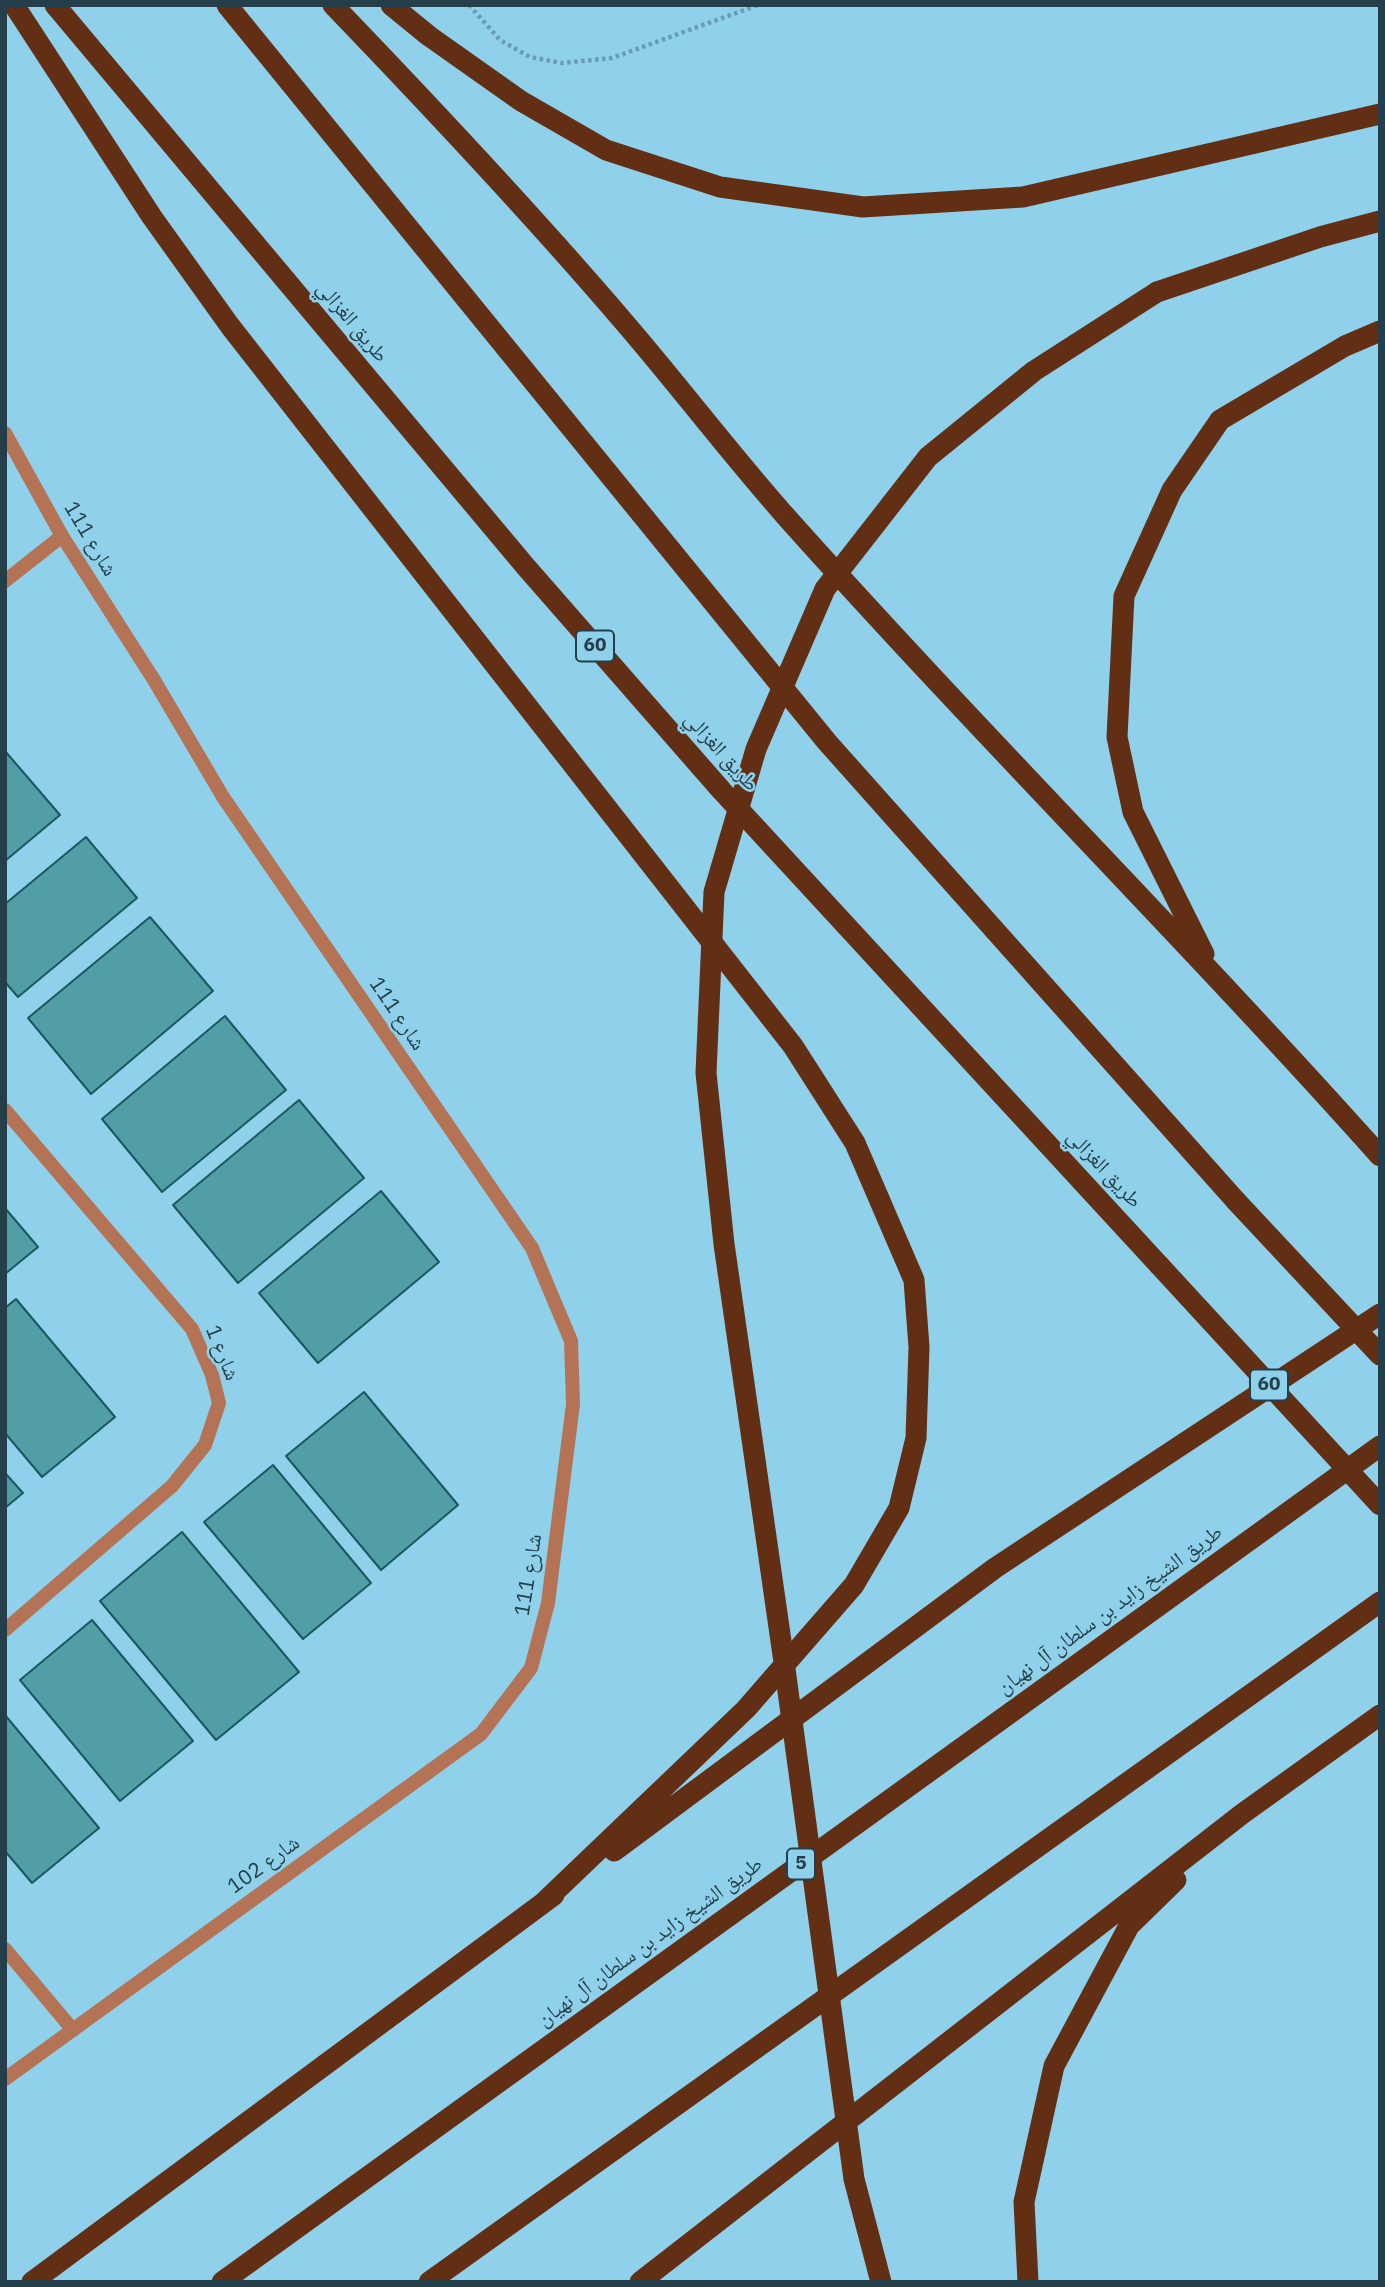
<!DOCTYPE html>
<html>
<head>
<meta charset="utf-8">
<style>
	body { margin:0 }
	#map { position:relative; width:1385px; height:2287px; overflow:hidden; background:#8fd0ea; font-family:"IBM Plex Sans",sans-serif }
	canvas { display:block }
	.frame { position:absolute; inset:0; border:7px solid #243f4a; pointer-events:none }
</style>
</head>
<body>
<div id="map">
<canvas width="1385" height="2287"></canvas>
<div class="frame"></div>
</div>
<script>
const g = document.querySelector('canvas').getContext('2d');
g.lineJoin = 'round';
function fillPath(path, color) {
  g.fillStyle = color;
  g.fill(path, 'evenodd');
}
function strokePath(path, color, width, dash) {
  g.strokeStyle = color;
  g.lineWidth = width;
  g.lineCap = dash ? 'butt' : 'round';
  g.setLineDash(dash || []);
  g.stroke(path);
}
function write(font, color, halo, rows, align = 'center') {
  g.font = font + ' "IBM Plex Sans","Noto Naskh Arabic",sans-serif';
  g.lineWidth = 5;
  g.setLineDash([]);
  g.textBaseline = 'middle';
  g.strokeStyle = halo;
  g.fillStyle = color;
  for (const [text, x, y, turn = 0] of rows) {
    g.save();
    g.translate(x, y);
    g.rotate((+turn || 0) * Math.PI / 180);
    g.textAlign = isNaN(turn) ? turn : align;
    if (halo) g.strokeText(text, 0, 0);
    g.fillText(text, 0, 0);
    g.restore();
  }
}
const building = new Path2D(`
	M5,751L60,815L5,861Z
	M86,837L137,898L18,997L5,982V904Z
	M150,917L213,991L91,1094L28,1018Z
	M225,1016L286,1090L162,1192L102,1119Z
	M299,1100L364,1178L238,1283L173,1205Z
	M381,1191L439,1262L318,1363L259,1293Z
	M5,1208L38,1247L5,1274Z
	M16,1299L115,1417L42,1477L5,1433V1308Z
	M364,1392L458,1505L381,1570L286,1456Z
	M273,1465L371,1583L303,1639L204,1522Z
	M5,1473L23,1493L5,1508Z
	M182,1532L299,1672L216,1740L100,1601Z
	M92,1620L193,1741L120,1801L20,1680Z
	M5,1715L99,1828L32,1883L5,1851Z`);
fillPath(building, '#529ea7');
strokePath(building, '#1b575e', 2);
strokePath(new Path2D(`
	M469,5L500,40L530,57L562,63L612,58L758,5`), '#6a9db2', 4.5, [3.5, 3.5]);
strokePath(new Path2D(`
	M5,1949L73,2030`), '#b47354', 14);
strokePath(new Path2D(`
	M5,581L62,536
	M5,1110L192,1329L212,1375L219,1403L205,1445L172,1486L5,1630`), '#b47354', 14);
strokePath(new Path2D(`
	M5,433L62,536L154,680L223,797L532,1248L571,1341L573,1404L548,1603L531,1668L481,1734L5,2079`), '#b47354', 14);
strokePath(new Path2D(`
	M14,5L152,217L230,326L793,1046L855,1143L914,1280L919,1347L916,1438L899,1508L854,1585L746,1709L543,1903
	M55,5L526,567L722,791L1159,1265
	M227,5L827,742L1236,1201
	M333,5C433,109 531,213 624,322C680,387 732,456 789,520C982,736 1187,940 1380,1156
	M391,5L429,36L521,101L606,150L720,187L863,207L1023,197L1380,114
	M1157,292L1320,237L1380,221
	M1204,954L1133,812L1117,737L1124,596L1172,490L1220,420L1345,346L1380,331
	M614,1851L995,1568L1380,1314
	M32,2282L554,1895
	M222,2282L1380,1446
	M429,2282L1380,1602
	M640,2282L1242,1814L1380,1715
	M1028,2282L1024,2202L1054,2066L1129,1926L1176,1880`), '#622f15', 21);
strokePath(new Path2D(`
	M1236,1201L1380,1355
	M1159,1265L1380,1505
	M881,2282L854,2179L785,1669L724,1244L706,1073L714,892L756,749L825,589L928,457L1034,371L1157,292`), '#622f15', 21);
for (const [x, y, w] of [
	[595,646,38],
	[1269,1385,38],
	[801,1864,28]
]) {
  const box = new Path2D();
  box.roundRect(x - w / 2, y - 15.5, w, 31, 5);
  g.fillStyle = '#8fd0ea';
  g.fill(box);
  strokePath(box, '#243f4a', 2);
}
write('bold 19px', '#243f4a', null, [
	["60",595,646],
	["60",1269,1385],
	["5",801,1864]
]);
write('21px', '#243f4a', '#8fd0ea', [
	["طريق الغزالي",352,322,50],
	["شارع 111",90,539,59],
	["طريق الغزالي",721,752,48],
	["شارع 111",397,1014,56],
	["طريق الغزالي",1104,1169,47],
	["شارع 1",222,1353,68],
	["شارع 111",529,1575,-81],
	["طريق الشيخ زايد بن سلطان آل نهيان",1110,1610,-36],
	["شارع 102",264,1865,-36],
	["طريق الشيخ زايد بن سلطان آل نهيان",650,1942,-36]
]);
</script>
</body>
</html>
